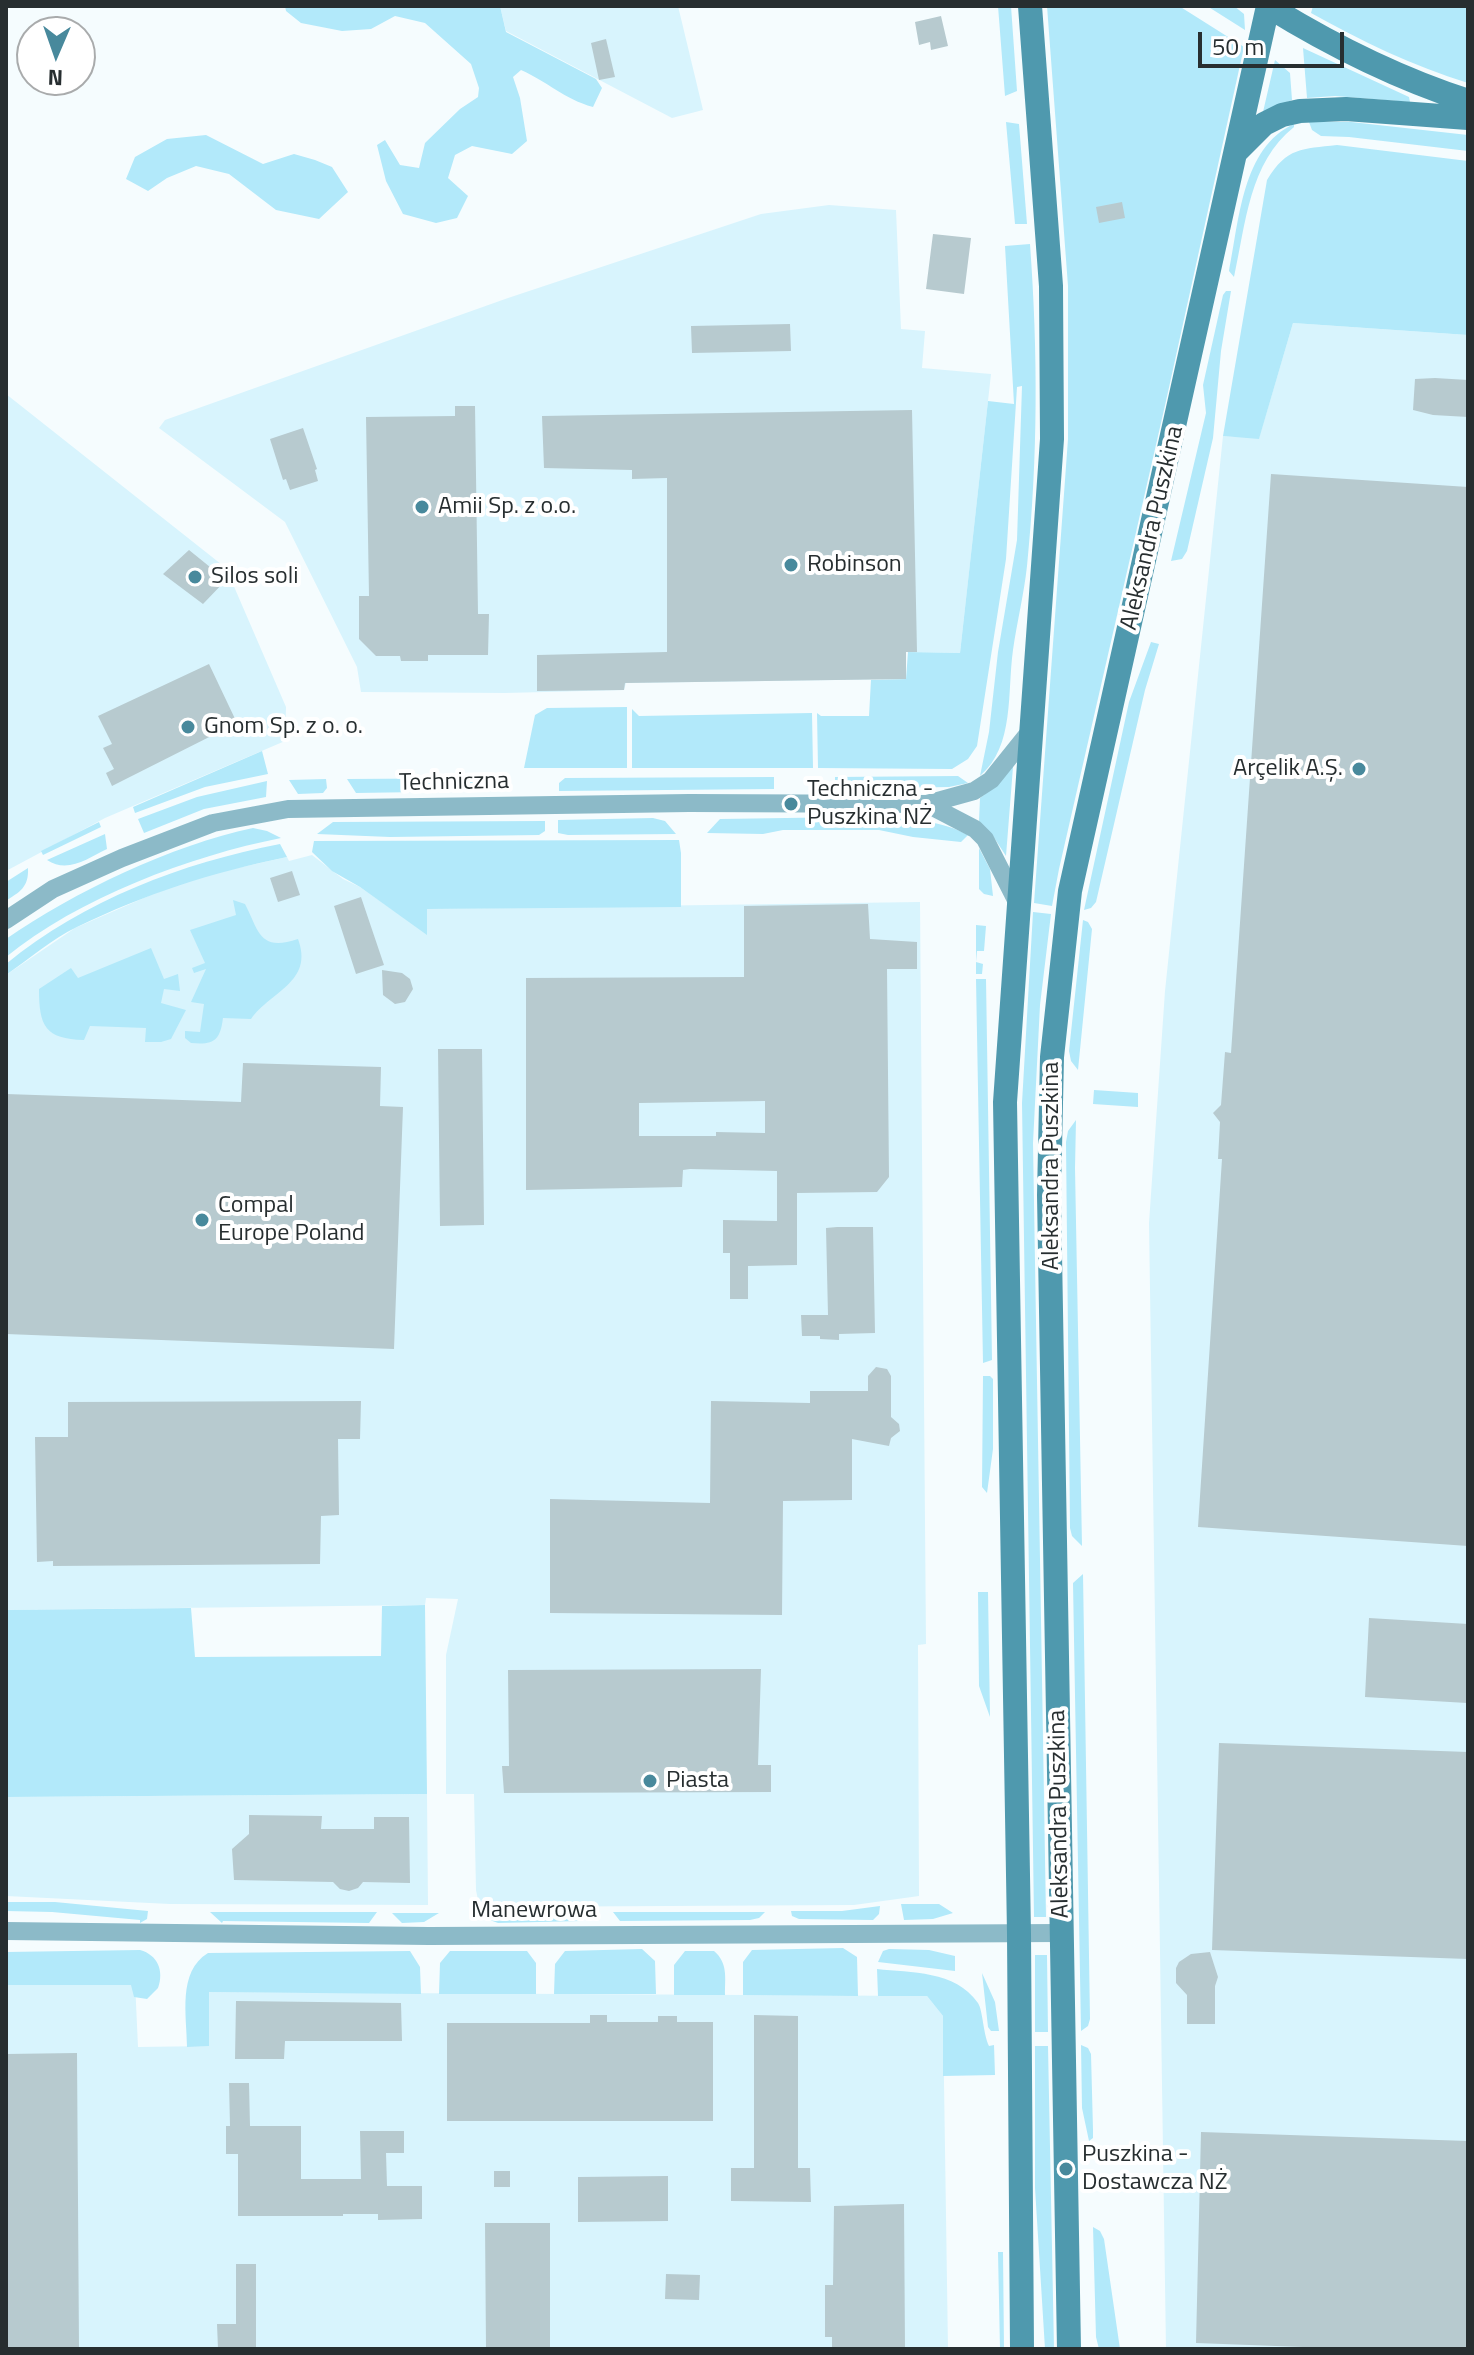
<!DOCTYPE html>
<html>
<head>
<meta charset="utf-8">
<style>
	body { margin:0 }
	#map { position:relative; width:1474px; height:2355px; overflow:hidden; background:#f5fcfe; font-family:"Titillium Web",sans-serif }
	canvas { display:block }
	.frame { position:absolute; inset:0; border:8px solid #272e30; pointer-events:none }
	.north { position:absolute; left:16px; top:16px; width:80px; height:80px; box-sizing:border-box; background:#fff; border:2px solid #a9abac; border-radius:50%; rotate:182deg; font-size:22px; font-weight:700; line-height:32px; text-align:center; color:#272e30 }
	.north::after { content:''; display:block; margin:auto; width:28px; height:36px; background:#48899c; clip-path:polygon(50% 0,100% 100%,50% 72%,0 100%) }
	.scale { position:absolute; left:1198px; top:32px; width:146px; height:36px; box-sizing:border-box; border:4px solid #272e30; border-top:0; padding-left:10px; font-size:24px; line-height:28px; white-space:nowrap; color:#272e30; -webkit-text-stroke:6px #fff; paint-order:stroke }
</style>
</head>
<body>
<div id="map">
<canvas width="1474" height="2355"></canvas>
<div class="frame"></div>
<div class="north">N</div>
<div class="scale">50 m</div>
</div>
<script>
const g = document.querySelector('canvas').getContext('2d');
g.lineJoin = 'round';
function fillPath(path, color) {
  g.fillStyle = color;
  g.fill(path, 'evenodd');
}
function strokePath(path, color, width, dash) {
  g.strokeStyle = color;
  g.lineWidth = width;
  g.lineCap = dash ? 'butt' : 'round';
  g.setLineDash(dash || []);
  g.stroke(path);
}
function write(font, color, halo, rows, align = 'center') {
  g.font = font + ' "Titillium Web",sans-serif';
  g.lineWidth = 8;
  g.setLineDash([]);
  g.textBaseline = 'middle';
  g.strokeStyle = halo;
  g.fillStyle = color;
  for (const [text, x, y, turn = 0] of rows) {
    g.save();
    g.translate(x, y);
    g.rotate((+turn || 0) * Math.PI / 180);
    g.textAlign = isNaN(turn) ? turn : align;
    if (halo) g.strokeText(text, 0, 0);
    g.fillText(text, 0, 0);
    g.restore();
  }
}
fillPath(new Path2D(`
	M500,6H678L703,110L672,118L506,31Z
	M829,205L896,210L901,329L925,331L922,368L991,374L960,653L906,652V679L626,683L624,690L505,693L361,692L357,667L285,522L159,428L165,420L508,298L761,214Z
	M1293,323L1468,335V2349H1166L1149,1223L1165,991L1223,436L1259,438Z
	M6,394L226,568L286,707L285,741L105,818L6,871Z
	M312,855L343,879L360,887L427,934V909L920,902L926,1644L918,1645L919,1896L854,1905L483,1907L478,1900L476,1890L474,1794H446V1655L458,1599L426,1598L425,1605L6,1610V975L75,928L153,894L206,875L287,857L289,861Z
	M427,1794L428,1905L170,1904L6,1896V1797Z
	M135,1981L138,2047L209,2046V1992L927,1996L943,2016L948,2349H6V1982Z`), '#d8f4fd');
fillPath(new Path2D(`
	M285,6H500L506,32L596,79L602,88L593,107C564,99 548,82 521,70L513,77L520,98L527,141L512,154L472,146L455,155L448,178L468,196L457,218L436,223L403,214L386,181L377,145L385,140L400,165L419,168L425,143L460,109L478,97L479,88L471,64L425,23L395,16L371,29L342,31L301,23L286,11Z
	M998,6H1011L1017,91L1005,96Z
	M1047,6H1179L1244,47L1166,401L1059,869L1052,906L1034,903L1068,439V286Z
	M1207,6H1234L1244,14L1245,30Z
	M1313,6H1468V83C1413,66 1361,41 1311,13Z
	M1303,48L1409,97L1410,102L1335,96L1307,98Z
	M1275,60L1290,73L1292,100L1263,112Z
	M1006,122L1019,124L1027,224H1015Z
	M1309,122H1351L1468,135V151L1349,137L1321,136L1312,130Z
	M1294,124V127C1249,163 1246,223 1234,277L1229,271C1239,222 1242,147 1294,124Z
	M206,135L263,164L294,154L315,160L332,167L348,192L319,219L276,210L229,174L196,166L167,178L148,191L126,179L135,157L167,139Z
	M1337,145L1468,161V335L1293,323L1259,439L1223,436L1267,180C1287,147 1302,149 1337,145Z
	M1030,244C1038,353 1038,458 1027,566C1024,594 1017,622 1013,650C1007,692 1015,746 980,776L989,732L998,652L1017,540L1022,386L1017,387L1006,559L977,746L968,759L952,769L818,768L817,713L821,716H869L871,680L906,679L908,652L960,653L988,401L1014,404L1005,246Z
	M1226,291H1231L1221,351L1213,438L1187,551L1182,559L1171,561L1206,413L1203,385L1223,295Z
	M1151,642L1159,644L1145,690L1096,902L1091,908L1084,910L1129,702Z
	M627,707V768H524L535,715L547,708Z
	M632,709L639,716L812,713L813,768H632Z
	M262,751L268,774L205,787L135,813L133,807Z
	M1012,766L1013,767L1006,856L993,836L979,821L980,798L998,784Z
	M958,776L968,783L949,787L835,789V777Z
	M774,777V789L559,791V783L565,778Z
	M500,778L495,787L484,791L356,793L347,779Z
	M326,779L327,788L323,793L298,794L289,780Z
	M267,781L266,797L204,809L144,833L138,819L197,797Z
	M852,817C889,819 934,816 968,835L961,842L913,837L879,830H783L763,834L707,833L720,819Z
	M653,818L665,821L676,834L568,835L558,833V820Z
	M545,821V831L539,835L390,837L317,834L333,822Z
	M99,822L101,827L43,855L41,851Z
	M253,828L267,831L281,838C190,856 78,898 6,957V939C74,892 172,845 253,828Z
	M105,834L107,849C88,858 68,874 47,860Z
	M679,840L681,853V907L427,909V935L360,887L332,871L312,852L314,841Z
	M280,844L287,857C213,872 145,894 77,927C52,939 29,959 6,975V964C84,900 182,863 280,844Z
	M979,848L990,869L993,896L984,894L979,889Z
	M28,868C29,888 19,892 6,901V882Z
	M233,900L245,904C259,931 259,952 298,939C314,982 271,991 251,1019L223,1018C220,1041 214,1045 191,1043L185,1038V1031L200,1032L204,1004L191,1002L206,969L194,973L192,968L205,963L190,930L236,915Z
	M1033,912L1051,914L1040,1005L1033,1143L1046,1917H1034L1022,1103Z
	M1083,920L1088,922L1092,929L1078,1070L1071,1061L1069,1051Z
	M976,925L986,926L984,951H977L976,962L983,964L982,974H976Z
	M151,948L164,979L178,974L180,991L164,989L161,1003L186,1010L171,1039L161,1042H145L146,1028L90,1026L84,1040C45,1039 39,1026 39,989L71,968L78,978Z
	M976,979H986L992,1360L983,1363Z
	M1094,1090L1138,1093V1107L1093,1104Z
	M1076,1120L1075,1168L1082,1546L1072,1536L1070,1528L1066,1142L1068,1131Z
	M983,1376H990L993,1379V1449L987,1493L982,1487Z
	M1083,1574L1090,2019L1088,2026L1081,2031L1073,1583Z
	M978,1592H988L990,1717L979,1686Z
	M425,1605L427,1794L6,1797V1610L191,1608L195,1657L381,1656L382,1606Z
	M6,1902H55L148,1911L147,1919L140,1923V1920L52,1912L6,1911Z
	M901,1904H939L953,1913L933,1919L904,1920Z
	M880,1906L879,1914L873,1920L799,1919L792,1916L791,1911H842Z
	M210,1912H377L369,1923L223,1921L222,1923Z
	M479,1912H591L587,1919L581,1921L498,1923L487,1919Z
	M613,1912H765L759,1918L750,1920L620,1921Z
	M392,1913H439L424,1922L402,1923Z
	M843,1948L857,1957L858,1996L743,1995V1962L752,1950Z
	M642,1949L655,1961L656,1994H554L555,1964L565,1951Z
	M889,1949L929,1950L955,1956V1971L878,1962L883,1951Z
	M140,1950C158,1955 164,1971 158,1988L147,1999L134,1997L131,1985H6V1952Z
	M410,1951L420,1967L421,1994L209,1992V2046L187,2047C187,2016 177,1972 208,1953Z
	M450,1951H527L536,1963V1994H439L440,1963Z
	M685,1951H714C728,1963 725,1977 725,1995H674V1965Z
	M1035,1955H1047L1048,2032H1035Z
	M877,1969C911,1973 955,1970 978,2003C983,2011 983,2033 989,2046L994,2045L995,2075L943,2076V2016L927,1996H878Z
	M982,1973L995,2002L999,2031H991L988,2027Z
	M1081,2045L1088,2048L1091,2054L1093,2130V2138L1089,2141L1082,2108Z
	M1035,2046H1048L1054,2349H1045L1035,2188Z
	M1093,2227L1100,2231L1104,2239L1120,2349H1099L1096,2337Z
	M998,2252H1003L1004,2349H1000Z`), '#b2e9fa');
fillPath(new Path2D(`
	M941,16L948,46L931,50L930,42L919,45L915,22Z
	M606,39L615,77L599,80L591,43Z
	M1122,202L1125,218L1099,223L1096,207Z
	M933,234L971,238L964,294L926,289Z
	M790,324L791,351L692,353L691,326Z
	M1435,378L1468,380V417L1433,415L1413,410L1415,379Z
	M455,406H475L478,614H489L488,655H428V661H401L400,656H376L359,639V596H369L366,417L455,416Z
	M912,410L917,652H906V679L625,683L624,690L537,691V655L667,652V478L632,479V470L544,468L542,416Z
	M303,428L317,469L315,470L318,481L290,490L286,479L283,480L270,439Z
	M1271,474L1468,487V1546L1198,1527L1222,1159H1218L1220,1122L1213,1113L1221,1105L1225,1052L1231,1053Z
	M189,550L226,580L203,604L163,574Z
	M209,664L237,723L112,786L106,773L114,769L103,748L112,744L98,716Z
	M292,871L300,895L278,902L270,878Z
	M361,897L384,965L356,974L334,906Z
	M868,904L870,939L917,942V969H887L889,1177L877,1192L797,1193V1265L748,1266V1299H730V1253H723V1220L777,1221V1171L690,1169L683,1170L682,1187L526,1190V978L744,977V906ZM765,1101V1133L716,1132V1136H639V1103Z
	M382,970L402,973L410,979L413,989L405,1002L395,1004L383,995Z
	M438,1049H482L484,1225L440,1226Z
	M243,1063L381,1067L380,1106L403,1107L394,1349L6,1334V1094L241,1102Z
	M837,1227H873L875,1333L839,1334V1340L820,1339V1336H802L801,1315H828L826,1228Z
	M876,1367L887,1369L891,1376V1417L899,1424L900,1431L891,1438L889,1446L852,1439V1500L783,1501L782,1615L550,1613V1499L710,1503L711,1401L810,1403V1391H868V1376Z
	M361,1401L360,1439H338L339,1515L321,1516L320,1564L53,1566V1561L37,1562L35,1437H68V1402Z
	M1369,1618L1468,1624L1467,1703L1365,1697Z
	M761,1669L758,1765H771V1792L504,1793L502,1766H509L508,1670Z
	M1219,1743L1468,1752V1959L1212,1950Z
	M249,1815L322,1816L321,1829H374V1817H409L410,1883L363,1882L358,1888L349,1891L340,1889L333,1882L234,1880L232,1849L249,1834Z
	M1210,1952L1218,1977L1215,1986V2024H1187V1995L1176,1983V1968L1179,1962L1191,1954Z
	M236,2001L401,2003L402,2041H285L284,2059H235Z
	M590,2015H607V2022H658V2016H677V2022H713V2121H447V2023H590Z
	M754,2015L798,2016V2168H810L811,2202L731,2201V2168H754Z
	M77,2053L79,2349H6V2054Z
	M229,2083H249L250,2126H301V2179H361L360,2131H404V2153H386L387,2186H422V2219L378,2220V2214H343V2216H238V2154H226V2126H230Z
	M1201,2132L1468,2141V2349H1356L1196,2343Z
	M494,2171H510V2187H494Z
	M668,2176V2221L578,2222V2177Z
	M904,2204L905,2349H832V2337H825V2285H833L834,2206Z
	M485,2223H550V2349H486Z
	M236,2264H256V2349H218L217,2324H236Z
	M666,2274L700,2275L699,2300L665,2299Z`), '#b7cacf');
strokePath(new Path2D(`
	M927,804L975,829L985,839L1018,904
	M6,920L53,889L122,858L213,823L288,809L689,803L927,804L974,791L991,780L1032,729
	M6,1931L429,1936L1062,1933`), '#8cbac8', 18);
strokePath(new Path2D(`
	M1268,6C1331,45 1397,78 1468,101
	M1237,151L1264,124L1282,115L1300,111L1346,109L1468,118
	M1022,2349L1019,1934L1005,1102L1052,439L1051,286L1030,6
	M1069,2349L1049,1195L1052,1057L1070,891L1268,6`), '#4f99ae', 24);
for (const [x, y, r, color] of [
	[422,507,8,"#48899c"],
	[791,565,8,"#48899c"],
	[195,577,8,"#48899c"],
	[188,727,8,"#48899c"],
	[1359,769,8,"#48899c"],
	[791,804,8,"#48899c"],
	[202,1220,8,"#48899c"],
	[650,1781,8,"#48899c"],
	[1066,2169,8,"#48899c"]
]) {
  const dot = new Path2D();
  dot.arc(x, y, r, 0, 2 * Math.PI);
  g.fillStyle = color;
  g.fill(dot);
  strokePath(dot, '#fff', 3);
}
write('24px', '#272e30', '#fff', [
	["Amii Sp. z o.o.",438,507],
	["Robinson",807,565],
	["Silos soli",211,577],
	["Gnom Sp. z o. o.",204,727],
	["Arçelik A.Ş.",1343,769,"right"],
	["Techniczna -",807,790],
	["Puszkina NŻ",807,818],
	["Compal",218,1206],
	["Europe Poland",218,1234],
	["Piasta",666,1781],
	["Puszkina -",1082,2155],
	["Dostawcza NŻ",1082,2183]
], 'left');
write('24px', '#272e30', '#fff', [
	["Aleksandra Puszkina",1153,528,-77],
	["Techniczna",454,783,-1],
	["Aleksandra Puszkina",1052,1166,-90],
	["Aleksandra Puszkina",1060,1814,-91],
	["Manewrowa",534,1911]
]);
</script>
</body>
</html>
